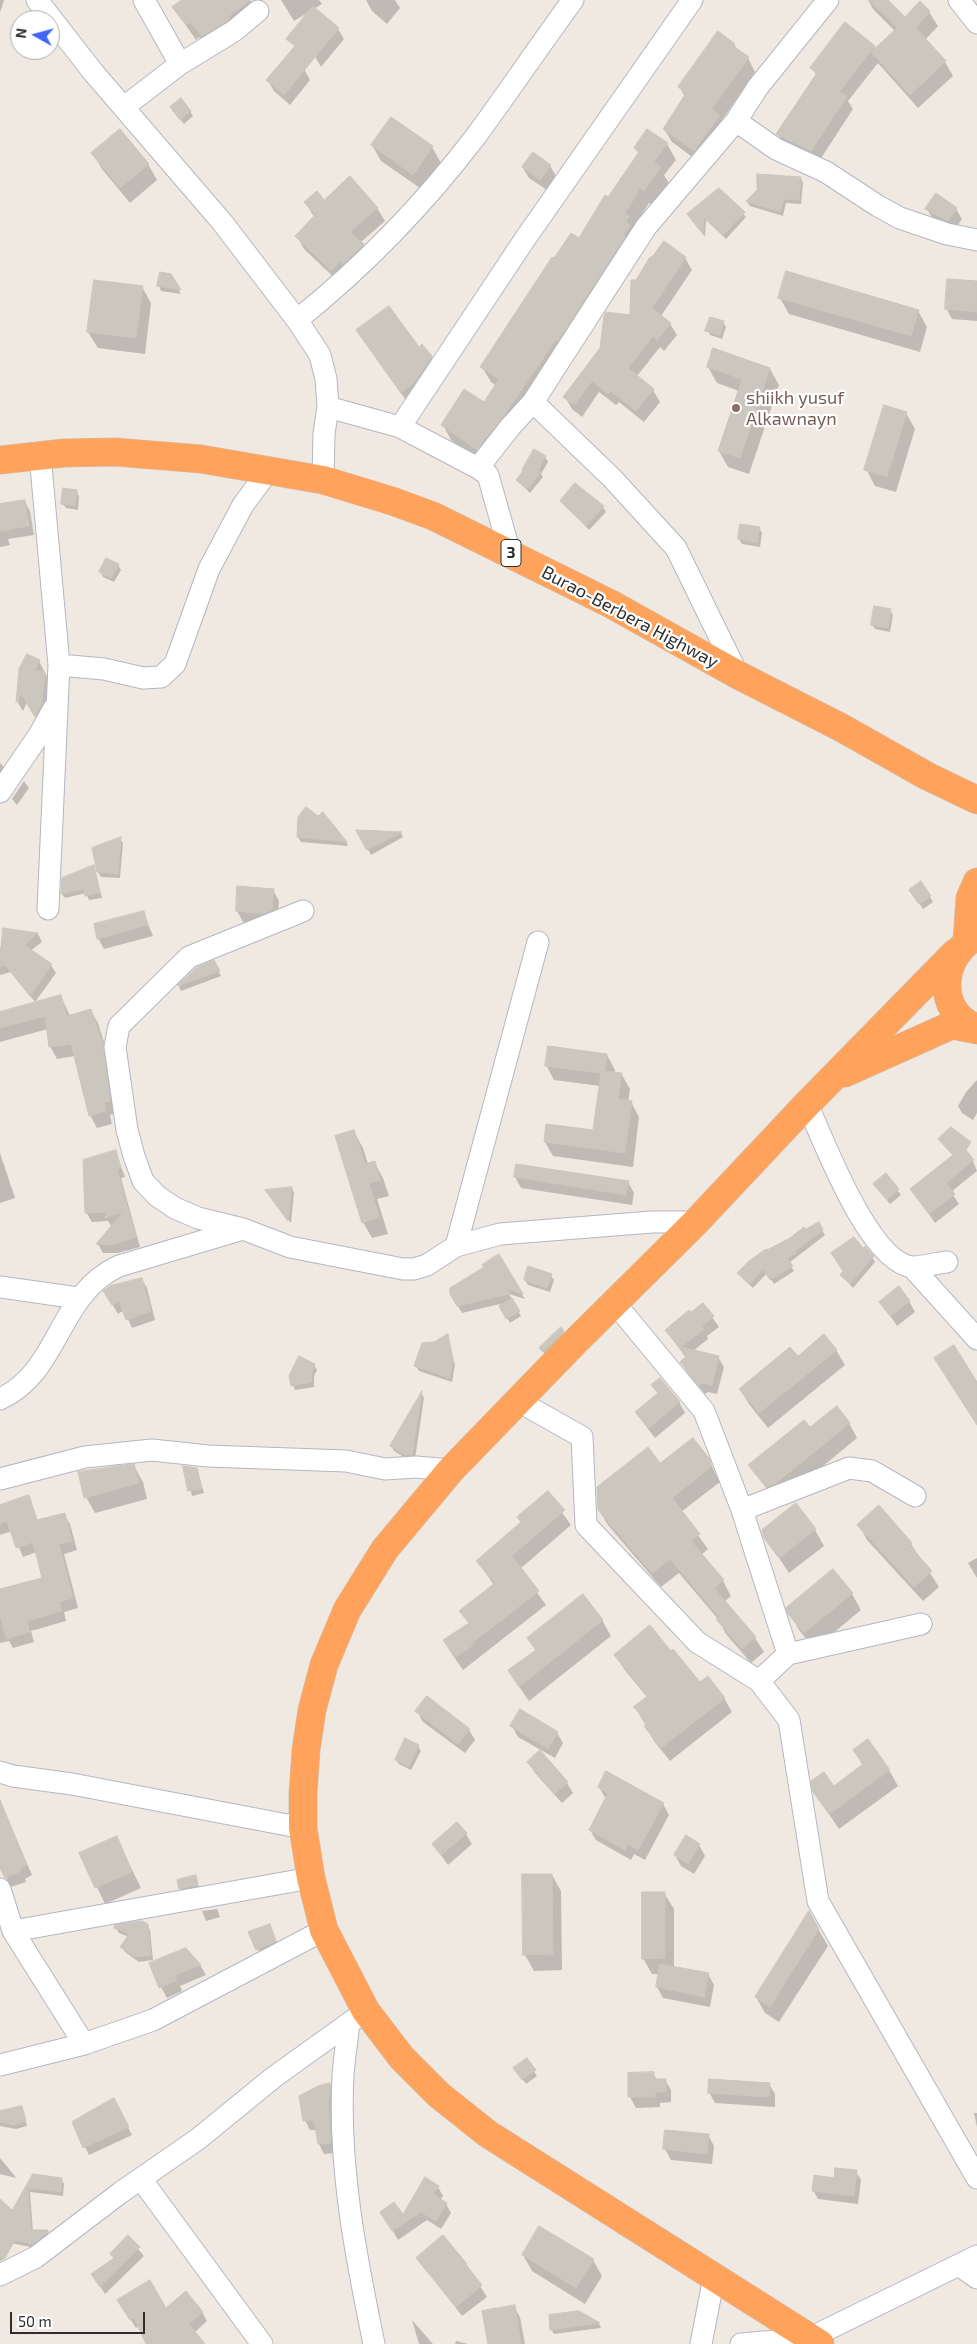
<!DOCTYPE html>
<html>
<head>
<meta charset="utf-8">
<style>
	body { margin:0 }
	#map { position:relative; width:977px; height:2344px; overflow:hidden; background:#efe9e1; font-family:"Exo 2",sans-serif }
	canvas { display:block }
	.north { position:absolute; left:10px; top:10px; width:50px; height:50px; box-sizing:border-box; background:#fff; border:1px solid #ababab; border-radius:50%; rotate:277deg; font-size:14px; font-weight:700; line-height:20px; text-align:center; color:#2e2e2e }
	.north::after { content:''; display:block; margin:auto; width:18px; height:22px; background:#4264fb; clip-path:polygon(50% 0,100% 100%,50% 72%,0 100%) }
	.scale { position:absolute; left:10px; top:2312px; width:135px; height:22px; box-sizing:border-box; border:2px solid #2e2e2e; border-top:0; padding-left:6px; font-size:15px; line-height:18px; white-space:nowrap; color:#2e2e2e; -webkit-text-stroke:4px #fff; paint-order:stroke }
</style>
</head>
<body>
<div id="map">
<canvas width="977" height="2344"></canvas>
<div class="north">N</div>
<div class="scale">50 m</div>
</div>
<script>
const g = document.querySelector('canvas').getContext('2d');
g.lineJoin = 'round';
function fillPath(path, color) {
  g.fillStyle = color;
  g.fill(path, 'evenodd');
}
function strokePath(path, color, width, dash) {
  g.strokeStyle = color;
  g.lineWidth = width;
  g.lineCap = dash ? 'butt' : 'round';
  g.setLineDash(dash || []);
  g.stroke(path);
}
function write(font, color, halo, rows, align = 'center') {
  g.font = font + ' "Exo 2",sans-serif';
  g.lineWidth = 4.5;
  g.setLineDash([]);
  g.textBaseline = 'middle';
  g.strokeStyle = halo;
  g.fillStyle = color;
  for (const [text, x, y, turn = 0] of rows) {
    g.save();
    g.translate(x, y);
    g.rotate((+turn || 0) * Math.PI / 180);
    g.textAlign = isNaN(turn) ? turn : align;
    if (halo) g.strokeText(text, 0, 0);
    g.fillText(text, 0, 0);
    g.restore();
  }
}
fillPath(new Path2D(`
	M0,0H4L0,13Z
	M184,0H250L259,16L212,52L200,37L196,40L174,8Z
	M281,0H319L322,4L314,9L338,29L344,39L321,67L298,27L309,12L294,21Z
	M366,0H395L400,8L387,24L372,11Z
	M868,0H887L905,19L920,3L929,12L938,26L925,40L945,62L953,76L918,108L878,63L848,101L853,109L818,163L785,146L778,134L817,76L812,68L874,47L876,50L895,31L873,9Z
	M734,44L738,51L748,58L755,72L722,120L727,129L702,164L672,142L664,129L685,97L680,87Z
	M304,69L310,80L290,105L274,91L268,81Z
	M190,111L193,116L184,124L174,112Z
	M667,144L676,160L664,175L669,183L654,206L649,203L486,464L451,440L443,425L484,404L496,386L491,382L482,367L580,240L639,154L636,148Z
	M372,145L432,147L441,163L423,190L381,161Z
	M93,153L148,164L157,180L130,203L102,169Z
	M533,153L550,166L556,176L547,190L529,178L523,168Z
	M801,178L803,183L801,204L786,203L783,216L750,206L747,202L758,190Z
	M731,199L746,217L726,239L706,220L705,237L691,219Z
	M324,202L377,208L385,221L361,242L370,257L339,282L304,249L297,236L314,217L306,203Z
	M927,209H956L962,219L954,231L933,219Z
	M665,243L685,258L692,270L661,316L670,324L677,335L664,351L660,347L637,376L653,390L660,402L644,422L619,402L616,405L599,392L582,417L572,409L565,397L631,316L637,281Z
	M170,275L181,294L161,291L159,286Z
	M977,283V321L952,319L946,308Z
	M142,287L151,303L145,354L98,348L88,332Z
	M780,298L918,311L927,327L920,352L789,314Z
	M723,322L726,327L722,339L710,335L707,330Z
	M364,341L418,349L431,356L438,367L408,403Z
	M708,367L770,369L779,385L749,474L728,467L719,451L739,391L717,383Z
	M906,413L915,429L896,492L875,486L866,469Z
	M534,451L545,457L548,462L541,474L543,477L530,493L517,480L524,472Z
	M77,492L79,497L78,510L66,508L63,504Z
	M562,501L603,507L606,512L589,530Z
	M25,502L30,511L34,535L8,539L10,545L0,547V505Z
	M759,528L762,533L760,547L742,544L739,539Z
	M118,565L121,570L114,582L103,577L101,572Z
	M890,610L893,615L890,632L875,629L872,624Z
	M39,661L50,683L47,714L41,725L27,702L23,711L18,703L20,672Z
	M0,763L6,770L0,778Z
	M24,781L29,788L17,805L12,799Z
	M323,813L346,842L348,846L301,842L298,837Z
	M358,832L401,833L403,837L371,855Z
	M120,839L123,843L120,878L101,877L98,872Z
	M94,867L102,898L89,900L86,893L65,898L62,894L63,879Z
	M921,883L933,902L923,909L911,890Z
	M239,888L273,890L279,901L277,921L269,924L243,922L237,911Z
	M143,912L153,936L104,949L98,938Z
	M4,929L38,934L42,942L30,951L51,965L56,973L35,1002L11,972L0,975V950Z
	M214,962L221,976L181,991L179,987L197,969Z
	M61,996L70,1016L91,1011L98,1023L109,1058L116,1113L110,1115L112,1124L97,1128L90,1115L75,1056L57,1059L50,1046L48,1029L0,1042V1013Z
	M607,1055L615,1070L614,1074L622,1075L630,1089L628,1102H631L639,1117L633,1167L553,1156L545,1142L594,1131L600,1086L554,1080L546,1065Z
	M977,1080V1113L973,1120L962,1113L958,1106L966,1092Z
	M354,1132L363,1148L368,1164L374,1162L383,1178L389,1196L377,1199L388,1234L372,1238L363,1222Z
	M115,1151L125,1177L121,1178L140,1247L118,1253H103L98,1244L112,1227L108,1221L92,1222L86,1212Z
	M0,1153L15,1198L0,1203Z
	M973,1161L977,1171L951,1192L959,1204L935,1223L912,1190Z
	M886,1175L901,1195L890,1204L878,1189Z
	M515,1177L628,1182L634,1193L632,1205L521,1188Z
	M292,1188L294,1193L291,1223L269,1195Z
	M818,1224L825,1235L789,1263L794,1271L774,1284L767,1273L753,1288L742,1278L739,1273L766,1252Z
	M863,1250L872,1257L875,1262L853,1288L841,1275Z
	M498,1256L525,1299L509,1294L521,1316L510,1323L500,1304L462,1313L451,1294Z
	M551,1276L554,1280L550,1292L528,1285L525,1280Z
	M142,1279L147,1288L155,1320L132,1328L124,1310L118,1314L105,1292Z
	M909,1301L915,1312L897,1326L881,1302Z
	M703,1304L719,1327L707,1336L708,1339L693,1351L718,1357L724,1367L717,1394L708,1392L705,1394L687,1372L681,1362L686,1358L667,1331Z
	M563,1331L566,1336L547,1356L540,1348Z
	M447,1336L455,1365L452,1382L419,1371L416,1366L434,1343Z
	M836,1350L845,1365L768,1428L749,1404L740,1389L797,1358Z
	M314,1365L317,1370L314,1376V1387L295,1390L293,1385Z
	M653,1386L679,1402L685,1413L655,1438L636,1413L658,1394Z
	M422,1394L424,1398L415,1459L409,1460L394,1451L391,1446Z
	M849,1423L857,1438L783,1499L776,1502L750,1465L809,1429Z
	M708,1459L720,1482L681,1512L708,1549L701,1555L723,1581L731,1596L724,1602L755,1638L764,1652L751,1663L726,1634L718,1619L679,1573L661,1587L608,1525L599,1510Z
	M134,1466L143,1482L147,1499L95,1513L86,1497Z
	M185,1467L197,1469L204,1493L192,1496Z
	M548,1493L571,1525L520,1569L546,1605L463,1670L452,1654L469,1624L461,1611L494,1585L478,1562L522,1523L518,1518Z
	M28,1497L38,1521L64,1515L70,1524L77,1550L64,1554L78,1608L64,1612L66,1621L31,1631L34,1642L13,1648L9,1641L0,1643V1591L44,1578L37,1552L23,1557L12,1531L0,1535V1506Z
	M859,1525L911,1544L939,1587L923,1601L867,1540Z
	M815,1530L824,1546L789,1573L765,1537Z
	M977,1558V1578L968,1563Z
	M852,1594L861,1610L814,1649L799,1630L790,1614Z
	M602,1620L611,1636L529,1701L518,1685L536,1651L528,1638Z
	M671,1652L700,1684L724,1698L732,1712L670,1761L654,1741L646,1727L648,1725L643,1721L635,1707L648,1698L624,1669L616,1655Z
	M417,1711L469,1730L475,1740L465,1753L423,1722Z
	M512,1726L557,1733L563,1743L555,1758L518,1737Z
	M418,1746L421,1751L411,1770L399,1764L396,1760Z
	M854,1750L889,1770L898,1786L839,1829L814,1792L834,1788L863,1766Z
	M528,1762L567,1783L573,1793L562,1803L535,1773Z
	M599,1787L663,1804L669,1815L645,1860L634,1854L631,1860L596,1840L590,1830L606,1799Z
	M10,1825L32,1875L25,1879L26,1882L11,1887L0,1865V1829Z
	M466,1834L472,1844L448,1865L433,1844Z
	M116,1837L141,1888L105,1904L81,1853Z
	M687,1837L699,1845L705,1856L694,1874L681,1866L675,1855Z
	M552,1875L561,1891L562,1970L534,1971L525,1955Z
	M195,1877L200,1890L183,1893L180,1888Z
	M664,1893L674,1909V1968L708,1974L714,1985L710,2007L663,1998L657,1987L659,1974H652L643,1958Z
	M217,1909L220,1917L206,1921L202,1911Z
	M809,1913L828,1946L779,2022L765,2013L756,1997Z
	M147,1925L150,1930L153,1960L139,1962L125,1952L122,1947L129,1937L119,1933L116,1928Z
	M269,1925L281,1952L263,1960L250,1933Z
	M186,1949L200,1965L206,1975L180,1986L182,1991L167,1998L161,1987Z
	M526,2060L537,2076L526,2084L518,2073Z
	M653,2073L657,2080H665L671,2090V2102L660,2103V2107L636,2108L630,2097L629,2074Z
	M330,2084L335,2094L336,2153L324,2154L319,2144L317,2130H310L305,2120Z
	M769,2084L775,2094V2107L715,2103L709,2092Z
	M22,2108L27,2126L16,2129L0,2126V2113Z
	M118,2108L132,2135L89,2155L85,2147Z
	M974,2113H977V2127Z
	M708,2135L714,2146L712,2164L671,2160L665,2149Z
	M0,2158L14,2175L16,2178L0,2174Z
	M856,2172L861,2180L858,2204L818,2199L813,2190L835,2179Z
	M33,2176L61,2179L64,2184L63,2196L30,2192L33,2232H47L49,2236L36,2248L5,2242L0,2228V2206L12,2212Z
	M438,2187L443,2196L440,2200L446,2204L451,2213L441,2229L427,2220L398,2240L382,2212L403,2216Z
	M128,2237L144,2256L105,2294L97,2282L115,2259L111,2254Z
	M523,2255L593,2260L602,2276L585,2304L532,2271Z
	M418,2258L466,2264L487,2297L462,2316Z
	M514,2307L520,2317L525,2344H489Z
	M124,2309L202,2312L207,2321L194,2333L203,2344H147L139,2326L136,2328Z
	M578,2312L599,2324L601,2328L554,2334L551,2329Z
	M412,2320L433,2344H419Z
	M456,2341L468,2344H455Z`), '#0003');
const building = new Path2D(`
	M182,0H250L228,17L229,18L227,21L202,36L190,22L186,25L172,7Z
	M869,0H888L905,17L920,1L930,11L916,28L946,61L910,95L871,52L897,28Z
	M313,6L339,28L284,95L266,80L295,46L286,39Z
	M845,22L875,46L839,92L847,96L811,151L776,134L817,73L810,68Z
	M718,31L735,44L733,46L749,57L712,109L720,115L694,151L663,129L686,93L678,87Z
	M181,98L191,111L180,120L170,107Z
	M391,117L433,146L413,175L371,145Z
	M120,129L149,164L120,188L91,153Z
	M647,129L668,143L654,162L661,167L644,191L640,188L625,214L629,216L626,222L630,225L623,236L625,237L558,341L556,340L505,414L477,450L441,425L464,389L484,402L499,379L480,367L552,257L554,258L571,233L579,238L605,195L608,197L639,152L634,148Z
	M533,152L551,165L540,180L522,167Z
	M757,174L801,177L799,200L784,199L780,212L746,201L757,190Z
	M350,176L378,208L350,232L364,244L343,264L340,262L331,271L295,236L315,215L304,202L317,191L324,200Z
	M719,188L745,212L723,235L704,217L703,234L687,214Z
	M936,193L957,208L948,221L925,209Z
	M664,241L686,257L652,308L671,323L657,340L653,336L628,368L654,389L636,411L611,391L608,394L592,381L574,405L563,397L600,348L604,316L606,312L630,315L631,280H636L650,257H652Z
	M786,271L919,310L911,336L778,298Z
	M160,272L171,274L181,290L157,286Z
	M947,279L977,281V312L945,309Z
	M94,280L143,286L136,338L87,332Z
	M389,306L419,347L422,344L432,356L415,382L401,393L356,330Z
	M710,317L724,321L720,335L705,331Z
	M713,348L770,368L740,458L718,451L742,379L707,367Z
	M884,405L907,412L887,477L864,470Z
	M534,449L546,456L538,470L541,472L527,489L516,480L523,471L522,470Z
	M575,483L604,506L586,526L560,501Z
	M63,488L77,490L75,506L61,504Z
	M25,500L29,526L0,531V504Z
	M740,524L760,527L757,543L738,539Z
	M106,558L119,564L111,578L99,572Z
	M874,606L891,609L888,628L871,625Z
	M27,654L40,660L34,671L45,672L42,704L35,717L21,694L16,703L19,669Z
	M306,807L318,816L323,812L347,842L297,837L298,817Z
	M356,830L402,832L367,850Z
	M121,837L118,874L97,872L92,848Z
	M94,865L100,893L85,896L84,889L61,894L62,878Z
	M921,881L931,896L919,904L909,890Z
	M237,886L274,889L272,910L262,914L236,911Z
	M144,911L148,925L97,939L94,924Z
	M3,928L38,933L24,945L52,964L30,996L5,965L0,967Z
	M214,960L220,971L177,986L196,968Z
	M61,995L67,1016L91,1009L103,1044L110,1101L104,1103L106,1111L89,1116L71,1044L49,1047L45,1016L0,1028V1012Z
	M548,1046L607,1054L605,1071L622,1073L618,1099L632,1101L625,1153L544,1142L546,1124L593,1130L601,1073L545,1066Z
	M951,1127L971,1142L966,1150L974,1160L946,1183L955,1194L929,1214L910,1189L953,1155L938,1139Z
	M354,1130L365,1164L375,1161L380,1180L369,1183L379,1217L362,1223L335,1136Z
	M116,1150L121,1168L117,1169L136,1237L112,1245L96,1244L124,1211L105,1218L106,1212L85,1213L83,1160Z
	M516,1164L629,1181L626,1195L514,1177Z
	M886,1173L899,1189L887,1200L873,1184Z
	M292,1187L288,1221L265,1190Z
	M819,1222L823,1230L795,1251L796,1253L787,1258L793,1266L770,1280L763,1269L750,1284L737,1273L749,1261L766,1249L767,1250L790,1238L804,1227L806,1229Z
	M854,1237L863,1248L865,1246L874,1256L850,1284L840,1275L843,1271L831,1253Z
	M499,1254L523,1294L507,1288L510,1294L457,1306L450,1294V1288L484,1267L482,1265Z
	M528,1266L552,1274L547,1288L524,1280Z
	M142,1278L151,1311L126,1320L119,1301L112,1305L103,1291L110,1286Z
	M899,1286L910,1301L890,1316L879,1302Z
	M512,1298L520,1311L506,1319L499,1306Z
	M703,1303L714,1316L702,1326L704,1329L681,1347L719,1356L712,1385L702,1383L699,1385L680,1362L686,1356L665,1330L689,1310L691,1312Z
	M561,1327L564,1331L543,1352L539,1348Z
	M448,1334L453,1360L450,1378L414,1366L422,1343L434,1342Z
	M824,1334L837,1350L759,1413L739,1389L790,1347L798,1356Z
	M954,1345L977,1382V1425L934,1358Z
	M299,1356L315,1364L312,1371V1382L291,1386L289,1376Z
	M660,1378L680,1402L649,1428L635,1412L658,1393L651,1385Z
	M422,1391L412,1455H405L390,1446Z
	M837,1406L850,1423L775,1484L766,1487L748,1465L804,1420L810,1427Z
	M693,1438L709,1458L712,1466L672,1498L700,1534L691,1541L724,1580L714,1588L756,1637L742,1649L716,1619L719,1617L670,1559L652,1573L598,1510L597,1487L648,1447L660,1463Z
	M134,1464L139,1483L84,1498L78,1472Z
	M183,1466L197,1468L202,1489L188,1491Z
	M548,1491L565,1510L512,1556L539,1591L472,1643L473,1645L455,1658L443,1640L469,1623L459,1611L495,1583L476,1561L521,1522L517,1517Z
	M29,1495L37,1520L65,1513L72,1541L59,1544L73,1598L59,1602L62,1611L27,1621L30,1632L6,1639L0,1615V1589L42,1578L33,1542L16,1548L7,1521L0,1524V1505Z
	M796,1503L816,1529L779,1558L764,1538L762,1530Z
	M879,1505L912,1543L909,1545L932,1571L914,1587L857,1525Z
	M833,1569L853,1593L804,1633L788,1614L786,1608Z
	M583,1594L603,1620L519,1687L508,1670L536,1650L527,1638Z
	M650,1625L671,1651L673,1649L700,1682L708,1676L725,1698L661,1748L644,1726L646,1725L639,1712L633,1707L648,1696L614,1655Z
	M427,1696L470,1729L458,1744L415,1711Z
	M520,1709L558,1732L548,1749L510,1726Z
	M405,1738L419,1745L409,1766L395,1760Z
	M868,1739L890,1770L829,1814L813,1792L811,1781L824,1772L834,1786L863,1764L853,1750Z
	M540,1750L568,1782L555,1794L527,1762Z
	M606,1771L664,1803L638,1850L628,1844L625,1850L589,1830L608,1793L598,1787Z
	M0,1800L27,1865L20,1868L21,1871L5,1878L0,1868Z
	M457,1822L467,1833L441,1855L432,1844Z
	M686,1835L700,1844L688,1864L674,1855Z
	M117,1836L132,1872L95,1888L79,1853Z
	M522,1874H552L553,1954L523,1955Z
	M196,1875L198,1885L179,1889L177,1880Z
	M642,1892H665V1958L642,1959Z
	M809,1911L819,1929L770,2007L755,1997Z
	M142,1921L148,1924L151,1955L135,1957L120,1947L129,1934L114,1928L115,1925Z
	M270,1924L276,1941L256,1950L248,1932Z
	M186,1948L201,1965L175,1975L177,1980L159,1988L149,1963Z
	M660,1964L709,1973L704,1997L656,1987Z
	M527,2058L536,2070L522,2080L513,2068Z
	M654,2072V2079H666V2092H655V2097H628V2073Z
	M709,2079L770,2083L769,2097L708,2093Z
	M330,2083V2098L328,2099L331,2143L318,2144L314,2120L303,2121L299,2096L318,2086Z
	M114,2098L129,2127L83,2148L72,2122Z
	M22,2106L26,2121L13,2125L0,2122V2111Z
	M665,2130L709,2134L707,2154L663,2149Z
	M835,2168L857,2170L854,2196L812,2191L814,2175L834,2178Z
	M33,2174L62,2178L61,2192L28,2188L31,2230H48V2232L33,2244L15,2240L5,2258L0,2261V2199L12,2210Z
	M425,2177L439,2186L433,2194L447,2203L436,2221L421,2212L392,2231L380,2212L394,2202L403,2214Z
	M539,2226L594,2259L576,2288L522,2255Z
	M128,2235L140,2247L100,2287L91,2274L114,2258L110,2254Z
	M443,2235L467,2264L466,2265L482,2285L456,2307L416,2258Z
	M150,2280L166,2308L186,2291L203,2312L189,2324L205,2344H146L134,2318L130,2320L117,2300Z
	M515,2305L521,2344H488L482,2311Z
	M579,2311L600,2323L550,2330L549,2315Z`);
fillPath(building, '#cbc7bf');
strokePath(building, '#cbc5ba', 1);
const street = new Path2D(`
	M37,0L93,72L222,222L297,320L320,355L326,379L328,407L324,434L323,480
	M144,0L180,64
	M959,0L977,23
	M124,107L180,64L234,31L258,11
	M736,121L776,149L826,172L878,206L900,218L947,234L977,240
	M297,320C363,267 425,203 476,136C509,91 540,45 573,0
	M533,402L612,478L676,548L738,675
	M328,407L400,427L478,468
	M400,427L525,239L692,0
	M40,455L59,665L48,909
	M510,553L488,475L478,468L511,426L533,402L646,227L736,121L758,87L828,0
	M59,665L104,669L143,678L161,677L175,664L209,569L243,505L269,470
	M0,792L39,735L54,708
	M303,911L189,957L119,1026L115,1047L127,1130L134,1156L143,1181L157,1196L175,1208L198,1218L243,1229L290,1247L403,1269H414L427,1265L456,1246L500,1234L652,1222H696
	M807,1104C824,1141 869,1263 913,1267C923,1267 936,1263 947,1262
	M456,1246L538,942
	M912,1267L977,1339
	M0,1287L78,1298
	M614,1302L704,1411L742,1510L788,1654L759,1681
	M0,1399C60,1372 57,1294 119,1266L243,1229
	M518,1401L582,1437L586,1525L697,1642L759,1681L789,1720L818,1901L977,2178
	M0,1479L85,1457L152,1450L208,1456L346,1461L385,1469L416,1467L451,1470
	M742,1510L849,1468L872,1471L915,1496
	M788,1654L921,1624
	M0,1772L13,1776L72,1784L303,1828
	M0,1889L13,1931L84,2044L153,2020L324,1930
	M13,1931L311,1878
	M349,2023C347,2041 344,2059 343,2076C338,2166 356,2257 374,2344
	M0,2065L84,2044
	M141,2179L262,2344
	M960,2266L977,2278
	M0,2275L36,2257L120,2193L198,2139L274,2077L366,2011
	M701,2344L714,2277
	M741,2344L810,2338L977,2256`);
const highway = new Path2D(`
	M0,460L64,453L115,452L201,459L323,480L392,501L433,516L611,604L738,675L842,728L927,776L977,800
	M977,936C940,955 934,1012 977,1028
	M967,941L970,898L977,882
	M845,1073L952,1025L977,1030
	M820,2344L488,2134L439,2095L402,2058L366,2011L324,1930L311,1878L303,1828V1794L306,1750L312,1710L324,1665L347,1610L385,1549L451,1470L575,1342L696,1222L807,1104L955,953`);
strokePath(street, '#b4b7c1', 23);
strokePath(highway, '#c9c9c9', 29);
strokePath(street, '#fff', 21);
strokePath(highway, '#ffa35c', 28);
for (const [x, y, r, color] of [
	[736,408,5,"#8d6e63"]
]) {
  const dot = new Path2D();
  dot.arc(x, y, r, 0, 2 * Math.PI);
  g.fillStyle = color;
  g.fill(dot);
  strokePath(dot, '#fff', 2);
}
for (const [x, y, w] of [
	[511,553,20]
]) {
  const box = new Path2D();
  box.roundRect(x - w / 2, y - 13.5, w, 27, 4);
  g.fillStyle = '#fff';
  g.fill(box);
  strokePath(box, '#2e2e2e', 1);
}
write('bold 16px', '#2e2e2e', null, [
	["3",511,553]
]);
write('18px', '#785e54', '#fff', [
	["shiikh yusuf",746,398],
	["Alkawnayn",746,419]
], 'left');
write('18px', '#2e2e2e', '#fff', [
	["Burao-Berbera Highway",630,617,28]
]);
</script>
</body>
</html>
